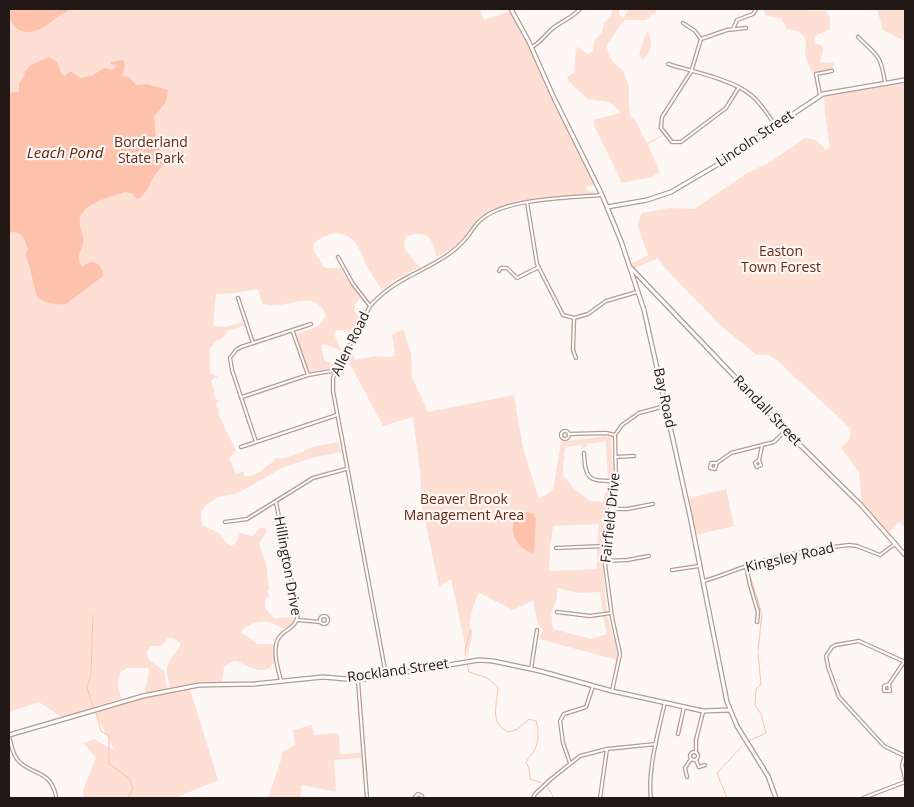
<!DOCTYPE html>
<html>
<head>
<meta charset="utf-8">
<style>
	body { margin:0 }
	#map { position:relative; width:914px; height:807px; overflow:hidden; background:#fdf7f5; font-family:"Open Sans",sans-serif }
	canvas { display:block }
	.frame { position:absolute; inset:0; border:10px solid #221815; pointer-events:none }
</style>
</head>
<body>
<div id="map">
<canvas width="914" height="807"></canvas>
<div class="frame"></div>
</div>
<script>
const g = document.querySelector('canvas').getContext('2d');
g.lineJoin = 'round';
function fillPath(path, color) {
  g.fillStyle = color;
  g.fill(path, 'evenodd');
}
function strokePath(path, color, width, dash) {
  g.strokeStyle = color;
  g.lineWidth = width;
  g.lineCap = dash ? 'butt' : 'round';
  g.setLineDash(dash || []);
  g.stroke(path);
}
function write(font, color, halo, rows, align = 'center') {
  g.font = font + ' "Open Sans",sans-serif';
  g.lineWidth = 4.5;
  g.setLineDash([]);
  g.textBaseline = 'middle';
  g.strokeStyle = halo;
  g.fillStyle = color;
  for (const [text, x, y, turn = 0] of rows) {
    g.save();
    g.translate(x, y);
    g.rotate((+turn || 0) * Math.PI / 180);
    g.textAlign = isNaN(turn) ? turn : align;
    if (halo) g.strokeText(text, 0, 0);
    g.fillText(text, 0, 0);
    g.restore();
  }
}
fillPath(new Path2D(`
	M9,9H480L482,15L485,20L510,11L527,41L555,105L596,185L586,187L587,190L596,193L522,201C508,203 489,208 479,218C473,224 470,232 464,237C457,245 447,252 436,257C433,238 428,230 407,236L404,242L405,250L420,267L393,281L382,290C377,283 373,277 369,270C364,262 362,253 357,245C344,227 327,232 313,244L315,253L325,268H340L360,298L355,305L354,310L361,319L351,336L345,330H336L334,334L341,351L325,344L321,346L324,360L334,365V367L311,372L308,370L296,334C309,329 318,330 326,316C316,284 280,314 262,303L258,289C250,290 242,292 233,293C227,294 222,293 216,294L213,323L214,326L226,327L243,322L244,326L229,330L222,339L216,341L212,346L210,349V373L218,377L211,380L216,400H220L216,404L218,409L220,410L218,411L219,415L236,451L229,458L236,474L244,471V476C256,479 264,466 275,461V458C287,460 299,453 310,448C319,445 329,444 338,442L341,452L315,457L282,468L238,493L218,497L207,504L201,512L202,525L219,533L225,542L231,546L236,543L240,533L253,536L260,528H265L267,531L259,544L266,563L269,589L267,592L270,596L265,599V608L274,618L294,617C294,624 289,627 282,629C270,619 256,619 243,629L242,633L258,644H274C274,655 277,668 264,670C251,671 240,660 234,661C231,662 227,665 224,667L222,682H205L170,688C169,681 165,671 168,664C171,655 180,652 180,643L174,638H168L161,646H151C138,657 158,665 164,671L167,689L145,693L149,671L148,668H127L120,673L118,685L121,698L63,718L39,702L9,712Z
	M613,9H619V15L623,18L629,9H656V13L652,14L646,20C642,20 629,20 626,20C620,22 611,40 607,45C607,57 613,64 623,70L629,87V107L631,117L634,118L647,143L663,134L664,135L648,145L660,172L651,177L622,183L594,125V120L620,113V111L609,102L587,99C581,92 569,84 567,77L574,73L576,48L578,47L587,54L593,51L594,41L602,33L604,23L610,17Z
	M763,9H806L808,11H826L830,17V29L815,36L814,43C816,44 818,44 820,45C827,49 820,57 820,62L834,63L833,69L816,73L811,71L805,55L806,42L804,36L798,31L787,29L781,18L766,16Z
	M877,9H905V41L883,30Z
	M648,32C654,42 650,53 643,60L639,54L646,33Z
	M905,82V528L899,522L889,533L862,503L859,472L841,448L850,439L851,429C827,405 801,384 777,360L769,355H757L721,326L664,267L658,258L635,268H633L631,264L648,255L637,224L642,213L669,208L694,209L747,173L772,161L805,138L816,140L826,150L830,148L825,113L824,95Z
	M403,330L411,353L412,377L428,412L514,395L523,448L539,499L553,490L561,442L605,436L611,437L613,477L611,480H608L606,441L587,444V447L581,448V445L565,447L563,464V475L574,489L590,501L603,502L608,483L611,484L613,486L607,510L602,544L597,545L599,524L553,526L550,548L549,571L597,569V548L601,549L607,612L603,613L600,592L579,593L557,588V598L551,613L553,629L591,639L607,634L603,616L608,617L617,650V660L539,639L543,630L538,625L533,600L513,610L479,593C474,602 469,618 470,628C471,632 473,630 472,635C471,643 468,650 468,658L451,579L439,586L422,507L420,471L413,417L383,426L346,357L351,347L355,360L377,356L388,357L395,355L392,334Z
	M726,489L734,526L696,535L687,499Z
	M190,689L218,780L175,798H84L83,790L96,758L83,743L94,739L115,751L95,713L142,698Z
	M312,725L314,735L339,733L340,754L359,753L361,750L362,760L360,758L334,760L336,792L302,785L300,798H268L281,760L282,752L295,745L293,730Z`), '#fddfd4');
fillPath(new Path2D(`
	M9,9H70C67,12 63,13 60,15C53,19 48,26 40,29C22,37 9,28 9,9Z
	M49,57L57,62L62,75L65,76L69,72H72L80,78L92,76L104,68L113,70L116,65L111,64V62L123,60L125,66L122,76L129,77L136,85L147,84L168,90L166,102L154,117L156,138L162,155L163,165L154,176L147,190L140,198L137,199L132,193L125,192C113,196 82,203 80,219C78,226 84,234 83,242C82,252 74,257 83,267C92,257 102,263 103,276L66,304C56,305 45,303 37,297L28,261L25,255L28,249C24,239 21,229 9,233V95L12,92H19V83L25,75L24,72L31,65Z
	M526,512L533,513L536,519L534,553C513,550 503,518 526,512Z`), '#fdc1ac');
strokePath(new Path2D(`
	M750,576L761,611
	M93,615L91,674L87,687L93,707
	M758,651L762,613
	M466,657L465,650L471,629
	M467,664L469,672L487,678L498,687C497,705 489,725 509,732L518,729L529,719L536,721C539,730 539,741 535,749C533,754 528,757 526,763L529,768L530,779L542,783
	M96,713L101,731L109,736V764L129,778L133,788L128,798
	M751,740L766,733L761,714L755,705L756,689L761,684L758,653
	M547,786L554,798
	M727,798L717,773L743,745`), '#fdc1ac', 1);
const street = new Path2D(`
	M683,23L695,31L701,39L691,72L662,117L661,128L672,142H681L726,108L739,87
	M733,29L737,20L753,14L756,9
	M858,37C877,56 881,54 885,83
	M701,39L727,30L746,28
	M532,47C542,41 545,35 553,28C562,21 572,18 580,9
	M668,64C691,71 734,80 751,95C761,103 768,115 775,125
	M820,95L816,74L832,71
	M527,202L537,264L563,315L574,318L588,314L606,301L637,292
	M338,257L353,284L370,306
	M499,271L501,268H507L517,278L539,267
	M238,298L253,343
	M574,319L573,350L576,358
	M293,332L308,375
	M242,397L308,375L337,370
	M561 435a4 4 0 1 1 8 0a4 4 0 1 1-8 0Z
	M569,434L606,433L615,435
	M256,442L232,370L230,358L236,350L241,347L311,324
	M241,447L337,415
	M584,453C585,481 590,481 616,481
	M615,457L634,456
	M759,460L761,465L757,467L755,463L759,460L762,446
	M717,463H711L710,468L715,469L717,463L731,453L774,442L785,431
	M276,502L298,614C296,631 282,628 277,641C273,653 278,669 281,681
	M610,509H627L653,504
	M225,522L247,519L313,478L346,469
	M556,548L605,546
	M604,561L627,560L649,556
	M746,566L750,585L758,612L757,622
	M672,570L699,566
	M704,581C722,576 739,568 756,563C783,555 821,548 849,545L857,546L880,555L895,544
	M557,612L590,616L611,613
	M320 620a4 4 0 1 1 8 0a4 4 0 1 1-8 0Z
	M298,620L320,622
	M531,669L537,630
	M386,675L333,391V378L337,370L370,306C395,278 420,274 449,254C456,249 463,242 468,236C473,229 476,223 483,218C508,198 569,198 601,195
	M358,681L367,798
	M889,684L884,686V691H890L889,684L904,662
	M612,691L620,654L612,617L604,557L610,509L616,481L615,435L622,425L639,413L665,406
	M678,734L684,707
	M9,736C11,743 12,753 17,759C30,776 50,768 56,796
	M696,751V740L703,712
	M690 756a4 4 0 1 1 8 0a4 4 0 1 1-8 0Z
	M905,755L902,765L905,779
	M905,756L884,746L839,697L828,667L826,656L832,647L836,645L859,641L905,662
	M696,760L699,767L705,765
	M570,763L563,743L560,721L564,714L586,707L593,686
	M687,777L685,768L691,759
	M414,798L418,794L422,796V798
	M533,798L535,794L551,779L580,756L607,749L656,744
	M600,798L607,749
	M651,798C647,773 659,728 665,702
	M863,798L905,782`);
const secondary = new Path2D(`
	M511,9L529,42L554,98L602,195L621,241L644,310L690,516L727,702L737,726L768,776L776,798
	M607,207L647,200L671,192L717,165L823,94L905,80
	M631,268L799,444L861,505L905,555
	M9,735L143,696L199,685L254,684L323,677L358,680L479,660L493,661L540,671L612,691L703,711L729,710`);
strokePath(street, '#b59b92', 4.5);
strokePath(secondary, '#b59b92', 5.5);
strokePath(street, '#fff', 2);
strokePath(secondary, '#fff', 3);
write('14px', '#221815', '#fdf7f5', [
	["Lincoln Street",755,139,-34],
	["Allen Road",351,344,-64],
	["Bay Road",664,398,78],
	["Randall Street",767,411,46],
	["Fairfield Drive",611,518,-84],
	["Kingsley Road",790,558,-13],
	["Hillington Drive",287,566,80],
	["Rockland Street",398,671,-8]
]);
write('14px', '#662a12', '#fdf7f5', [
	["Borderland",151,143],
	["State Park",151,159],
	["Easton",781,252],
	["Town Forest",781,268],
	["Beaver Brook",464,500],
	["Management Area",464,516]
]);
write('italic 15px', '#5e230a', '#fdf7f5', [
	["Leach Pond",65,154]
]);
</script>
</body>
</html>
